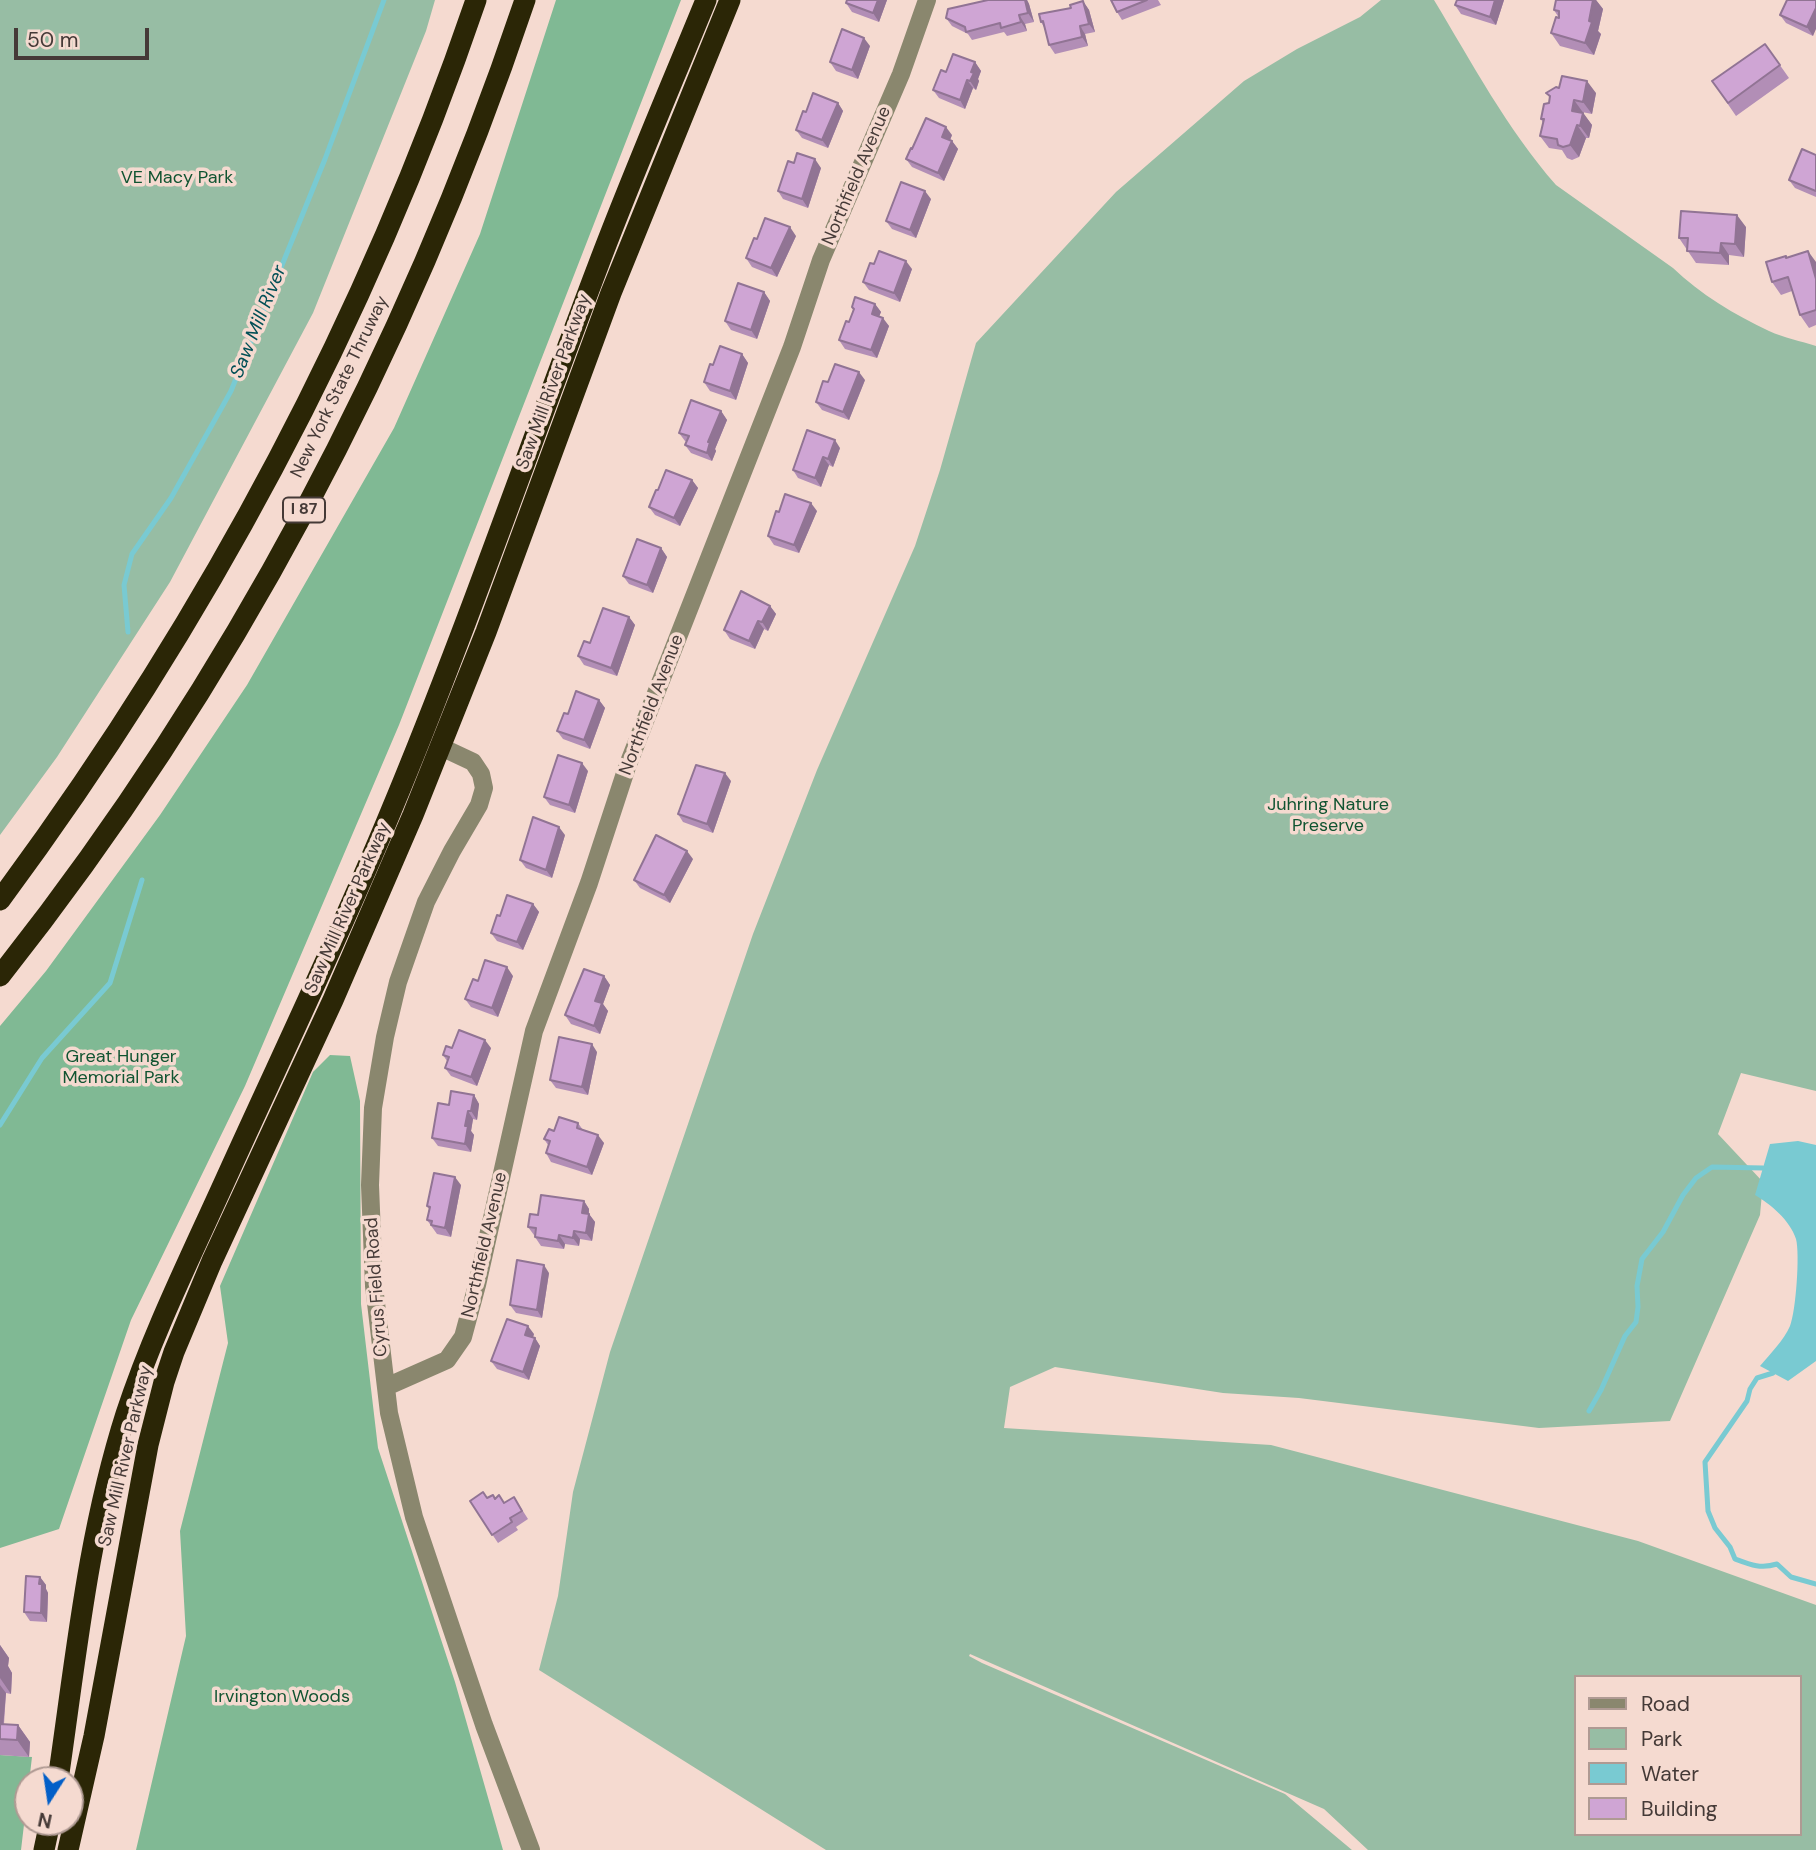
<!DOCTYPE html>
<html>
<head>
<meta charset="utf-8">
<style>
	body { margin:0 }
	#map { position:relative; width:1816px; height:1850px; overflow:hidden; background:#f5dad0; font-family:"DM Sans",sans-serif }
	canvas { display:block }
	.legend { position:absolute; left:1574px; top:1675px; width:228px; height:161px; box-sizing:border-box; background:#f5dad0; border:2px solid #af9a93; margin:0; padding:9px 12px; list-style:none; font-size:21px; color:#453a37 }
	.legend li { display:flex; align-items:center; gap:14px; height:35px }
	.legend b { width:35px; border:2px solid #af9a93 }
	.north { position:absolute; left:14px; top:1766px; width:70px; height:70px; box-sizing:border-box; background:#f5dad0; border:2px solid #af9a93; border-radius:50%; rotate:192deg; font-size:19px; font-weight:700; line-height:28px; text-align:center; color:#453a37 }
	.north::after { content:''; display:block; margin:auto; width:24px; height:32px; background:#025fc8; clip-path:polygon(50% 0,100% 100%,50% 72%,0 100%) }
	.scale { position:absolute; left:14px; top:28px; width:135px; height:32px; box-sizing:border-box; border:4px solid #453a37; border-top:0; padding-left:9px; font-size:21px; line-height:24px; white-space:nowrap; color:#453a37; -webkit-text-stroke:5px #f5dad0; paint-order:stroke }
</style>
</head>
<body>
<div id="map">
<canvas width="1816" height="1850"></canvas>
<ul class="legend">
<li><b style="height:9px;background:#8a876e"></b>Road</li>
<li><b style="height:19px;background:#97bda4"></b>Park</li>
<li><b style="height:19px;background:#79cad2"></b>Water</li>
<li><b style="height:19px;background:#cfa5d4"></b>Building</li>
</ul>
<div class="north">N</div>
<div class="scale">50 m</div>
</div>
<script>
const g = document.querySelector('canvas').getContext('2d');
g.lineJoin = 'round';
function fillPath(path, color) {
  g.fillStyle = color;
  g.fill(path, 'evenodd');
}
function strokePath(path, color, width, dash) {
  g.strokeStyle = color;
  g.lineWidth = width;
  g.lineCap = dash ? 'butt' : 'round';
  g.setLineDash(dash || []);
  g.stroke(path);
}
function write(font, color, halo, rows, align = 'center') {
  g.font = font + ' "DM Sans",sans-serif';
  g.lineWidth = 7;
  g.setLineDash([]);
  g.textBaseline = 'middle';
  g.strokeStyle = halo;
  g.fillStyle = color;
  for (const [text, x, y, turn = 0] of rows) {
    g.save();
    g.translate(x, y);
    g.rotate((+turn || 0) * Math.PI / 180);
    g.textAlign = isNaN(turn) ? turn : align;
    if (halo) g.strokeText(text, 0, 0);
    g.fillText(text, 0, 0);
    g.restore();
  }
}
fillPath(new Path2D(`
	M0,0H435L426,31L313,313L170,582L57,757L0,835Z
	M1381,0H1434C1472,63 1507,129 1556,185L1673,268C1700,294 1735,315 1769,331C1784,338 1801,341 1816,346V1091L1741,1073L1718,1134L1763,1182L1760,1215L1670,1421L1539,1428L1299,1398L1223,1393L1055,1367L1010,1387L1004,1428L1271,1445L1638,1541L1816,1605V1850H1368L1324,1809L970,1654L969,1656L982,1663L1285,1794L1352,1850H826L539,1670L558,1596L573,1492L610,1352L753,934L817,770L915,546L940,470L976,343L1116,192L1244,81L1297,49L1360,17ZM1576,1677H1800V1834H1576Z`), '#97bda4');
fillPath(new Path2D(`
	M556,0H681L399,725L245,1086L131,1320L59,1529L0,1548V1026L46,971L160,815L247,685L394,428L480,234Z
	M330,1055L350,1056L360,1101L361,1304L378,1448L455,1682L503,1850H136L186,1636L180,1531L228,1343L220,1286L313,1072Z
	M0,1755L32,1757L21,1850H0Z`), '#80b994');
fillPath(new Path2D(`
	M1798,1141L1816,1145V1361L1788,1381L1760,1366C1770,1354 1784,1340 1790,1326C1796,1311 1800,1254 1796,1239C1790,1220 1770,1204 1755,1195L1770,1144Z`), '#79cad2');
strokePath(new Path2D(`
	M128,632L124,585L132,554L171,498L231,391L325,159L384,0
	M0,1125L42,1058L110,983L142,880
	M1773,1373L1757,1378L1750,1389L1747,1401L1705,1462L1708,1511L1715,1528L1730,1547L1735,1559C1751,1565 1761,1569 1777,1564L1791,1577L1816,1584
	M1589,1411L1601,1390L1625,1336L1636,1322L1638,1307L1637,1286L1642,1259L1663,1232L1683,1195L1696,1178L1712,1167L1763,1168`), '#79cad2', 5);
strokePath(new Path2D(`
	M441,747L473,762L481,774L484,788L479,805L452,851L426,902L398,982L385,1037L373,1108L370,1185L374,1286L389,1413L414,1517L484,1725L531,1850
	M386,1387L447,1360L463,1337L477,1285L534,1031L589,883L627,767L792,347L821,260L901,74L927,0`), '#8a876e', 18);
strokePath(new Path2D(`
	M0,900C203,626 366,323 476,0
	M0,976C230,686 407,351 525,0
	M58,1780C76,1657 88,1533 126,1414C152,1335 189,1260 223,1185C279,1061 339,937 391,811C466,631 529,447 598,266C632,176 670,88 706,0
	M44,1850L50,1822
	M68,1850L94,1736L148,1445L164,1382L174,1352L212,1261L333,1000L413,815L486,632L611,293L730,0`), '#2b2606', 21);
fillPath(new Path2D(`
	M847,0H887L879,22L852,12L846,3Z
	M988,0H1027L1029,4L1034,22L1025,24L1027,31L1007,36L1004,32L972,40L968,34L952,26L946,18Z
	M1111,0H1158L1161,5L1122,20L1117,12Z
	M1457,0H1504L1496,25L1461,14L1455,5Z
	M1556,0H1596L1603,9L1598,31L1601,34L1594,55L1560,46L1551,33L1559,18L1554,10Z
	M1816,0L1813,36L1786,23L1780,15Z
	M1083,1L1089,10L1095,32L1085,34L1088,46L1055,54L1049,45L1044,27L1041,22Z
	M1765,44L1789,78L1736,116L1712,81Z
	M870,46L858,79L836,71L830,62Z
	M975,62L981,71L978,79L979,81L976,90L973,88L965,109L939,98L933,90L946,72Z
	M1546,93H1596L1592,114L1582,112L1592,125L1589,138H1586L1579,157L1572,160L1567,158L1562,150L1549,148L1540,136L1543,123L1541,119L1549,103L1550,98Z
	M838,103L843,111L828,148L802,138L796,130Z
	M952,135L950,140L952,141L958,149L944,181L912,167L906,159L912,149Z
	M1816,155V197L1795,188L1789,180Z
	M794,163L821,168L808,208L783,199L778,191Z
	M931,199L916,238L892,229L886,221Z
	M1746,227L1744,257L1729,255V265L1696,263L1679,238Z
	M796,236L777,277L752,267L746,258L757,239Z
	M1787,258L1816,262V325L1809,328L1800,315L1792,291L1781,295L1772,282Z
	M874,264L912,269L900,302L869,290L863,282Z
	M764,292L770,301L757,339L731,330L725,321Z
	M875,304L881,312L879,316L889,326L877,358L845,349L839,340L849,322L853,310L852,307Z
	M742,354L748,363L736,400L710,391L704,382L713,365Z
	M865,380L849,420L822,410L816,402Z
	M721,411L727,420L715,449L716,451L712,461L691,453L685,445L687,442L685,441L679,433Z
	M840,448L833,467L829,465L821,487L798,478L793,470Z
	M692,480L698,488L680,526L655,515L649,507L658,490Z
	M817,511L799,553L774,545L768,536L779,512Z
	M661,548L667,557L653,593L629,584L623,576Z
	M770,606L776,614L768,631L764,629L755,649L730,639L724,630Z
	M629,617L635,625L617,676L584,665L578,656L590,643Z
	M599,700L605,708L590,749L563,739L557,731L568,714Z
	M588,771L575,813L550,805L544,797Z
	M731,781L713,833L683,822L678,814Z
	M565,835L552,878L526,868L520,860Z
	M693,859L670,903L640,888L634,880Z
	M533,904L539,912L523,950L497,941L491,933L500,916Z
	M513,976L498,1017L471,1007L465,999L478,981Z
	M604,976L610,985L603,1004L608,1011L600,1034L571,1024L565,1015Z
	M452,1048H491L477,1086L451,1076L445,1068L447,1061L443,1055Z
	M597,1052L588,1095L556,1088L550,1080Z
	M474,1095L479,1104L477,1120L473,1119L471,1131L474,1135L471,1152L438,1146L432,1138L449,1105Z
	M578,1123L583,1130L604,1143L592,1175L551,1162L546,1153L548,1145L544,1139L554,1131Z
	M461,1185L451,1237L437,1234L427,1220L429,1209L427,1206Z
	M584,1201L589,1209V1214L595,1222L592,1241L580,1239L579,1246L565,1244L564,1249L541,1246L535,1237V1236L534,1235L528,1227L538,1215Z
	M549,1273L542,1318L516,1313L510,1305Z
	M534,1334L533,1337L535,1338L540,1346L529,1380L497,1369L491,1361Z
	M514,1497L528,1519L516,1527L518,1530L498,1543L470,1501L487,1498H495L504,1503Z
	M40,1577L46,1585V1589L48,1593L47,1622L30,1621L24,1612Z
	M0,1645L9,1658L8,1666L12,1673L11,1694L6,1693L4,1724L18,1725L30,1742L29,1757L0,1755Z`), '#b28eb6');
fillPath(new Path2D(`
	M878,0H887L879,22L873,13Z
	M1025,0H1027L1029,4L1034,22L1028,13Z
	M1495,0H1504L1496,25L1490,17Z
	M1593,0H1596L1603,9L1598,31L1601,34L1594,55L1585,43Z
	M1083,1L1089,10L1095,32L1089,24Z
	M1816,8V29L1813,36L1807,27Z
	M1019,15L1025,24L1027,31L1021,22Z
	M1080,26L1085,34L1088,46L1082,37Z
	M864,38L870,46L858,79L852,70Z
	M975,62L981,71L978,79L979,81L976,90L970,81L971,72Z
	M967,80L973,88L965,109L960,100Z
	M1587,81L1596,93L1592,114L1583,102Z
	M1574,100L1592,125L1589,138L1580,126L1572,111Z
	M838,103L843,111L828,148L822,140Z
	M1577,125L1586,138L1579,157L1570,145Z
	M946,127L952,135L948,145L942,137Z
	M952,141L958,149L944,181L938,173Z
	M815,159L821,168L808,208L802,199Z
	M925,191L931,199L916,238L910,230Z
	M1737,215L1746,227L1744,257L1735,244Z
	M790,227L796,236L777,277L771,268Z
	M1721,243L1729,255V265L1720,253Z
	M1808,251L1816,262V279Z
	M906,261L912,269L900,302L894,293Z
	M764,292L770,301L757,339L751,330Z
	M875,304L881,312L877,322L872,314Z
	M883,318L889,326L877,358L871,350Z
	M742,354L748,363L736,400L730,391Z
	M859,372L865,380L849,420L843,412Z
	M721,411L727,420L715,449L716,451L712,461L707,453L708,442Z
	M835,440L840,448L833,467L828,459Z
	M823,457L829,465L821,487L815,478Z
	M692,480L698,488L680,526L674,518Z
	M811,503L817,511L799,553L794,545Z
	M661,548L667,557L653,593L647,585Z
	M770,606L776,614L768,631L762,622Z
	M629,617L635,625L617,676L611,668Z
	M758,621L764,629L755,649L749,641Z
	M599,700L605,708L590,749L584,740Z
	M582,763L588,771L575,813L569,805Z
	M725,773L731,781L713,833L707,824Z
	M559,827L565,835L552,878L546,870Z
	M687,851L693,859L670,903L664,895Z
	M533,904L539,912L523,950L517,942Z
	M507,967L513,976L498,1017L492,1008Z
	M604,976L610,985L603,1004L608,1011L600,1034L594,1026L595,1001Z
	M485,1040L491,1048L477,1086L471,1077Z
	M592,1044L597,1052L588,1095L582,1087Z
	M474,1095L479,1104L477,1120L471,1111Z
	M468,1111L473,1119L471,1131L474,1135L471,1152L465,1144V1126Z
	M598,1135L604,1143L592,1175L587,1167Z
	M455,1177L461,1185L451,1237L445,1228Z
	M584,1201L589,1209L588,1221L582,1213Z
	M589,1214L595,1222L592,1241L586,1233Z
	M574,1231L580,1239L579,1246L573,1238Z
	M559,1235L565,1244L564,1249L558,1241Z
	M544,1265L549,1273L542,1318L537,1310Z
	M528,1326L534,1334L531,1343L525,1335Z
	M535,1338L540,1346L529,1380L523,1372Z
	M40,1577L46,1585V1589L48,1593L47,1622L41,1613Z
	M0,1645L9,1658L8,1666L12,1673L11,1694L0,1678Z
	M0,1685L6,1693L2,1740L0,1736Z
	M18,1725L30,1742L29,1757L17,1740Z`), '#917494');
const building = new Path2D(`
	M847,0H878L873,13L846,3Z
	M988,0H1025L1028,13L1019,15L1021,22L1001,28L1000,23L966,32L965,27L946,18L948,9Z
	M1111,0H1147L1117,12Z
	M1457,0H1495L1490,17L1455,5Z
	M1556,0H1593L1589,21L1592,22L1585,43L1551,33L1556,17L1559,18V11L1554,10Z
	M1787,0H1816V8L1807,27L1780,15Z
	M1083,1L1089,24L1080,26L1082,37L1049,45L1043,21L1041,22L1039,14L1071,8L1070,5Z
	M842,29L864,38L852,70L830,62Z
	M1765,44L1780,65L1728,103L1712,81Z
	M953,54L975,62L971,72L974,73L970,81L967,80L960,100L933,90L941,70L946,72Z
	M1562,76L1587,81L1583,102L1574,100L1572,111L1583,113L1580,126L1577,125L1570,145L1563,147L1558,145L1557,139L1540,136L1544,119H1541L1544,104L1549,103L1550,96L1546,93L1556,87L1559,88Z
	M813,93L838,103L822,140L796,130L803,111L806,112Z
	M926,118L946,127L942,137L952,141L938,173L906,159L911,148L912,149Z
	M1802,149L1816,155V191L1789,180Z
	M797,153L815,159L802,199L778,191L788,161L794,163Z
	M901,182L925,191L910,230L886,221Z
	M1681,211L1737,215L1735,244L1721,243L1720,253L1687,251L1688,238H1679Z
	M765,218L790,227L771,268L746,258L754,238L757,239Z
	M879,251L906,261L894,293L863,282L870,263L874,264Z
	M1808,251L1816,279V310L1800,315L1788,277L1772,282L1766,262L1786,256V258Z
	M738,283L764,292L751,330L725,321Z
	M855,297L875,304L872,314L883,318L871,350L839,340L846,321L849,322L854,309L852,307Z
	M720,346L742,354L730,391L704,382L710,364L713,365Z
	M835,364L859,372L843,412L816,402L823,381L828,382Z
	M691,400L721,411L708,442H710L707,453L685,445L689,436L679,433Z
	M807,430L835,440L828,459L823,457L815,478L793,470Z
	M666,470L692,480L674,518L649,507L656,490H658Z
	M785,494L811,503L794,545L768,536L776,511L779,512Z
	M637,539L661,548L647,585L623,576Z
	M741,591L770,606L762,622L758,621L749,641L724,630Z
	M603,608L629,617L611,668L578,656L584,641L590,643Z
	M576,691L599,700L584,740L557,731L564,713L568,714Z
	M558,755L582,763L569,805L544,797Z
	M696,765L725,773L707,824L678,814Z
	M533,817L559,827L546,870L520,860Z
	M656,835L687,851L664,895L634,880Z
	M507,895L533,904L517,942L491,933L497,915L500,916Z
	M485,960L507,967L492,1008L465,999L473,979L478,981Z
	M584,969L604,976L595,1001L602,1003L594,1026L565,1015Z
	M459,1030L485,1040L471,1077L445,1068L449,1057L443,1055L446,1046L452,1048Z
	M559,1037L592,1044L582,1087L550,1080Z
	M451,1091L474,1095L471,1111H468L465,1126H468L465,1144L432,1138L438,1103L449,1105Z
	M559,1117L578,1123L577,1128L598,1135L587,1167L546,1153L550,1141L544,1139L549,1129L554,1131Z
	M434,1173L455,1177L445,1228L431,1225L432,1221L427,1220L430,1207L427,1206Z
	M541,1195L584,1201L582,1213L589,1214L586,1233L574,1231L573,1238L559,1235L558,1241L535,1237L536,1228L528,1227L530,1214L538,1215Z
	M517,1260L544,1265L537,1310L510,1305Z
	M507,1319L528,1326L525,1335L535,1338L523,1372L491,1361Z
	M483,1492L487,1498L493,1495L495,1499L499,1495L504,1503L514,1497L522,1511L510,1518L512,1522L492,1535L470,1501Z
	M26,1576L40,1577L39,1584H42L41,1613L24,1612Z
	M0,1724L18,1725L17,1740L0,1739Z`);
fillPath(building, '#cfa5d4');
strokePath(building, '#917494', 2);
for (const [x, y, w] of [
	[304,510,42]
]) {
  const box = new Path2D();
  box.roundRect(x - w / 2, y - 12.5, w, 25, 5);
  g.fillStyle = '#f5dad0';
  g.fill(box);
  strokePath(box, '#453a37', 2);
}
write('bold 16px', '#453a37', null, [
	["I 87",304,510]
]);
write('18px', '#453a37', '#f5dad0', [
	["Northfield Avenue",857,176,-67],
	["Saw Mill River Parkway",554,382,-70],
	["New York State Thruway",340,387,-64],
	["Northfield Avenue",652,705,-69],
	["Saw Mill River Parkway",348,908,-66],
	["Northfield Avenue",485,1245,-77],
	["Cyrus Field Road",377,1287,-94],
	["Saw Mill River Parkway",126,1456,-77]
]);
write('18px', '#105431', '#f5dad0', [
	["VE Macy Park",177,178],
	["Juhring Nature",1328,805],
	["Preserve",1328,826],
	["Great Hunger",121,1057],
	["Memorial Park",121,1078],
	["Irvington Woods",282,1697]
]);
write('italic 19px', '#014f56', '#f5dad0', [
	["Saw Mill River",259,322,-68]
]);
</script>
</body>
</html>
